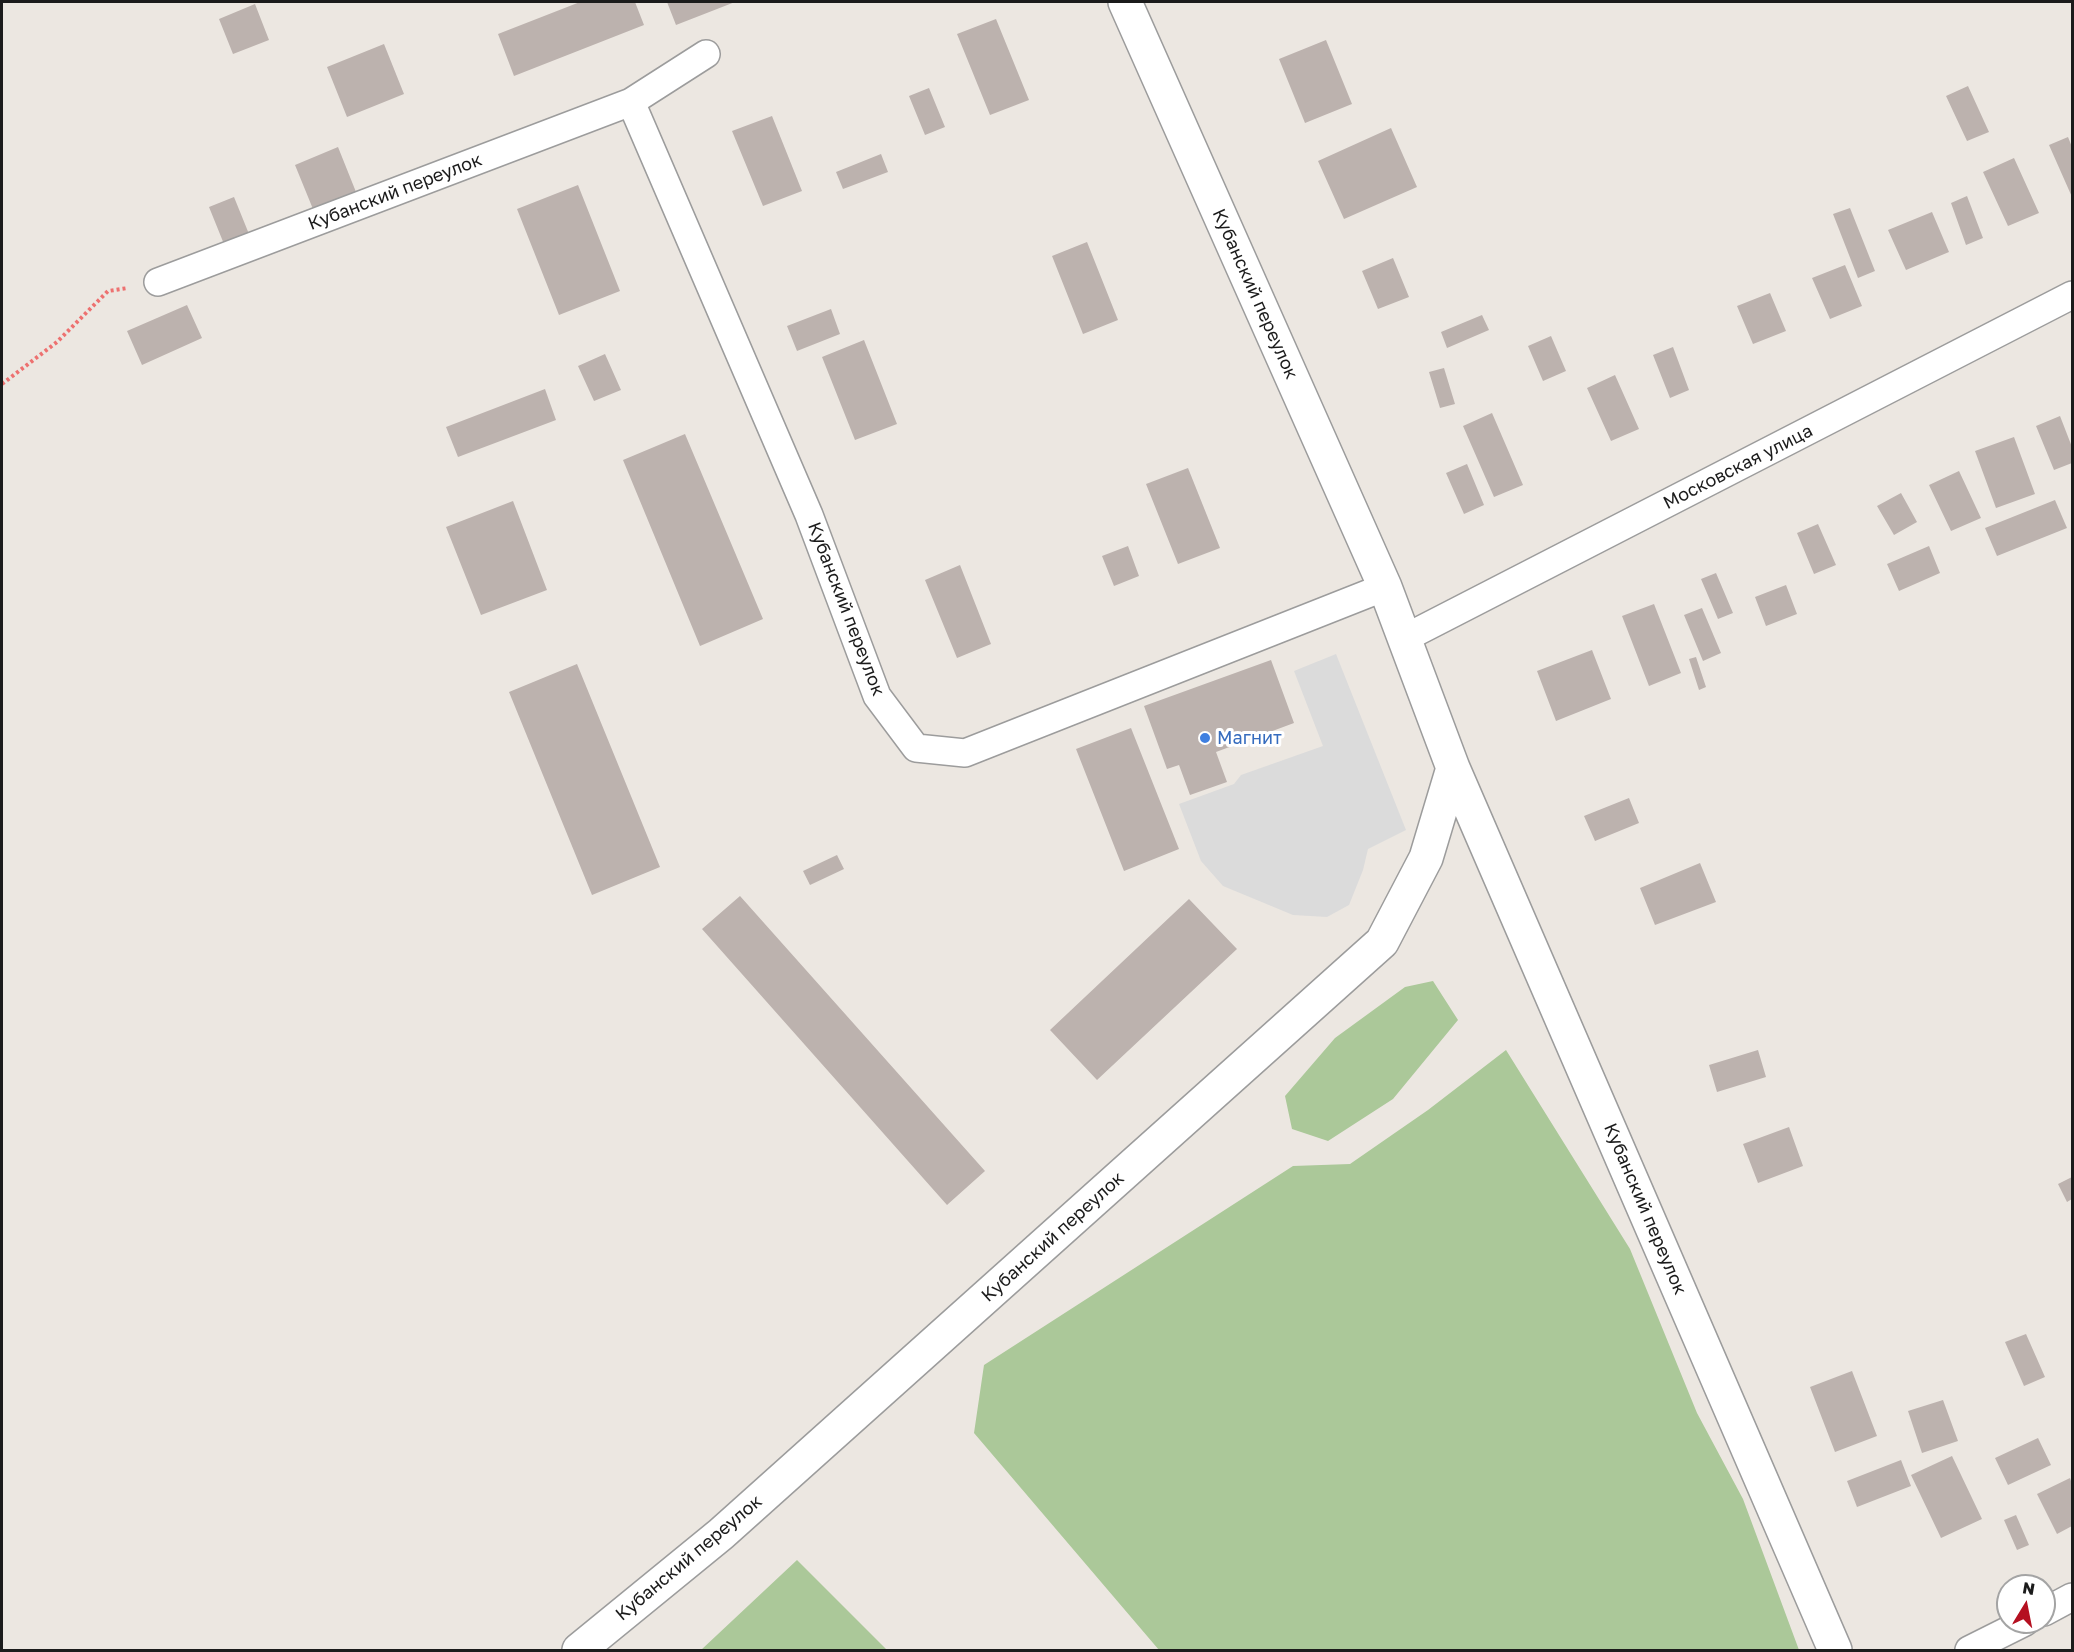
<!DOCTYPE html>
<html>
<head>
<meta charset="utf-8">
<style>
	body { margin:0 }
	#map { position:relative; width:2074px; height:1652px; overflow:hidden; background:#ece7e1; font-family:"Golos Text",sans-serif }
	canvas { display:block }
	.frame { position:absolute; inset:0; border:3px solid #1b1b1b; pointer-events:none }
	.north { position:absolute; left:1996px; top:1574px; width:60px; height:60px; box-sizing:border-box; background:#fff; border:2px solid #a4a4a4; border-radius:50%; rotate:10deg; font-size:16px; font-weight:700; line-height:24px; text-align:center; color:#1b1b1b }
	.north::after { content:''; display:block; margin:auto; width:21px; height:27px; background:#b51021; clip-path:polygon(50% 0,100% 100%,50% 72%,0 100%) }
</style>
</head>
<body>
<div id="map">
<canvas width="2074" height="1652"></canvas>
<div class="frame"></div>
<div class="north">N</div>
</div>
<script>
const g = document.querySelector('canvas').getContext('2d');
g.lineJoin = 'round';
function fillPath(path, color) {
  g.fillStyle = color;
  g.fill(path, 'evenodd');
}
function strokePath(path, color, width, dash) {
  g.strokeStyle = color;
  g.lineWidth = width;
  g.lineCap = dash ? 'butt' : 'round';
  g.setLineDash(dash || []);
  g.stroke(path);
}
function write(font, color, halo, rows, align = 'center') {
  g.font = font + ' "Golos Text",sans-serif';
  g.lineWidth = 6;
  g.setLineDash([]);
  g.textBaseline = 'middle';
  g.strokeStyle = halo;
  g.fillStyle = color;
  for (const [text, x, y, turn = 0] of rows) {
    g.save();
    g.translate(x, y);
    g.rotate((+turn || 0) * Math.PI / 180);
    g.textAlign = isNaN(turn) ? turn : align;
    if (halo) g.strokeText(text, 0, 0);
    g.fillText(text, 0, 0);
    g.restore();
  }
}
fillPath(new Path2D(`
	M1433,981L1458,1020L1393,1099L1328,1141L1292,1129L1285,1096L1335,1038L1405,987Z
	M1506,1050L1630,1249L1697,1413L1743,1499L1799,1650H1159L974,1433L984,1365L1293,1166L1350,1164L1428,1110Z
	M797,1560L887,1650H701Z`), '#abc899');
fillPath(new Path2D(`
	M1336,654L1406,830L1368,849L1363,870L1349,905L1327,917L1293,915L1223,886L1201,861L1179,804L1234,784L1241,775L1323,746L1294,671Z`), '#dbdbdb');
fillPath(new Path2D(`
	M580,2H635L644,25L514,76L498,34Z
	M667,2H735L676,25Z
	M255,4L269,40L233,54L219,19Z
	M996,19L1029,100L990,115L957,34Z
	M1326,40L1352,104L1305,123L1279,59Z
	M384,44L404,94L347,117L327,67Z
	M1968,86L1989,132L1967,141L1946,96Z
	M929,88L945,127L925,135L909,96Z
	M772,116L802,191L763,206L732,131Z
	M1391,128L1417,187L1344,219L1318,161Z
	M2068,137L2072,147V197L2049,145Z
	M338,147L358,197L315,214L295,165Z
	M881,154L888,172L843,189L836,172Z
	M2014,158L2039,213L2008,226L1983,172Z
	M578,185L620,291L559,315L517,209Z
	M1967,196L1983,238L1966,245L1951,203Z
	M234,197L251,239L226,249L209,207Z
	M1850,208L1875,271L1858,278L1833,214Z
	M1932,212L1949,252L1906,270L1888,230Z
	M1087,242L1118,320L1083,334L1052,256Z
	M1393,258L1409,297L1378,309L1362,271Z
	M1845,265L1862,306L1830,319L1812,278Z
	M1770,293L1786,331L1753,344L1737,306Z
	M187,305L202,338L142,365L127,331Z
	M831,309L840,334L797,351L787,326Z
	M1482,315L1489,330L1447,348L1441,332Z
	M1551,336L1566,371L1543,381L1528,346Z
	M864,340L897,424L855,440L822,357Z
	M1673,347L1689,390L1670,398L1653,355Z
	M605,354L621,390L594,401L578,366Z
	M1444,368L1455,404L1440,408L1429,372Z
	M1615,375L1639,429L1611,441L1587,388Z
	M545,389L556,420L458,457L446,427Z
	M1492,413L1523,485L1494,497L1463,426Z
	M2060,416L2072,447V463L2054,470L2036,426Z
	M685,434L763,619L700,646L623,460Z
	M2014,437L2035,494L1996,508L1975,451Z
	M1467,464L1484,505L1464,514L1446,473Z
	M1188,468L1220,548L1178,564L1146,484Z
	M1959,471L1981,518L1951,531L1929,485Z
	M1901,493L1917,522L1894,535L1877,506Z
	M2055,500L2067,528L1997,556L1985,528Z
	M513,501L547,590L481,615L446,527Z
	M1818,524L1836,565L1814,574L1797,533Z
	M1128,546L1139,576L1114,586L1102,556Z
	M1929,546L1940,573L1899,591L1887,564Z
	M960,565L991,644L957,658L925,580Z
	M1716,573L1733,613L1718,619L1701,579Z
	M1786,585L1797,614L1766,626L1755,597Z
	M1654,604L1681,673L1649,686L1622,616Z
	M1702,608L1721,653L1703,661L1684,615Z
	M1592,650L1611,699L1556,721L1537,671Z
	M1696,657L1706,687L1699,690L1689,659Z
	M1271,660L1294,723L1216,752L1227,782L1190,795L1179,765L1167,769L1144,706Z
	M577,664L660,867L592,895L509,692Z
	M1131,728L1179,849L1124,871L1076,749Z
	M1629,798L1639,823L1595,841L1584,816Z
	M837,855L844,869L810,885L803,871Z
	M1700,863L1716,902L1655,925L1640,888Z
	M740,896L985,1171L947,1205L702,929Z
	M1189,899L1237,949L1097,1080L1050,1030Z
	M1758,1050L1766,1077L1717,1092L1709,1065Z
	M1789,1127L1803,1166L1758,1183L1743,1144Z
	M2072,1177V1199L2067,1202L2058,1184Z
	M2026,1334L2045,1377L2024,1386L2005,1342Z
	M1852,1371L1877,1436L1835,1452L1810,1387Z
	M1943,1400L1958,1441L1922,1453L1908,1411Z
	M2038,1438L2051,1465L2008,1485L1995,1458Z
	M1952,1456L1982,1519L1941,1538L1911,1475Z
	M1901,1460L1911,1486L1857,1507L1847,1481Z
	M2070,1478L2072,1484V1526L2057,1534L2037,1494Z
	M2016,1515L2029,1545L2017,1550L2004,1520Z`), '#bcb2ae');
const minor = new Path2D(`
	M631,102L809,515L877,696L916,748L965,753L1385,587
	M158,282L631,102L706,54
	M1403,639L2072,295
	M2044,1612L2072,1597
	M1969,1650L2025,1622`);
const tertiary = new Path2D(`
	M1125,2L1385,587L1453,768L1835,1650
	M579,1650L721,1534L1382,942L1426,858L1453,768`);
strokePath(minor, '#9c9c9c', 30);
strokePath(tertiary, '#9c9c9c', 36);
strokePath(new Path2D(`
	M2,384L57,342L108,291L128,288`), '#ed7170', 4, [3, 3]);
strokePath(minor, '#fff', 27);
strokePath(tertiary, '#fff', 33);
for (const [x, y, r, color] of [
	[1205,738,6,"#3f7fe0"]
]) {
  const dot = new Path2D();
  dot.arc(x, y, r, 0, 2 * Math.PI);
  g.fillStyle = color;
  g.fill(dot);
  strokePath(dot, '#fff', 2);
}
write('18px', '#1b1b1b', '#fff', [
	["Кубанский переулок",395,192,-21],
	["Кубанский переулок",1255,294,66],
	["Московская улица",1738,467,-27],
	["Кубанский переулок",846,609,69],
	["Кубанский переулок",1645,1209,67],
	["Кубанский переулок",1053,1237,-42],
	["Кубанский переулок",689,1558,-40]
]);
write('18px', '#366cbe', '#fff', [
	["Магнит",1217,738]
], 'left');
</script>
</body>
</html>
